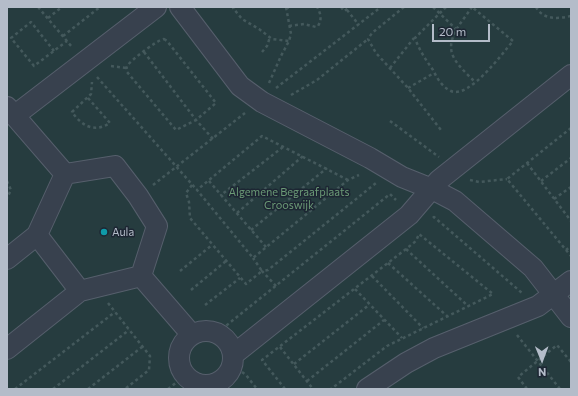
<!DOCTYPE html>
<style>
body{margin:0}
#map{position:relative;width:578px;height:396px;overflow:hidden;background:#242f3e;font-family:Commissioner,sans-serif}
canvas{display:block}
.frame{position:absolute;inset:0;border:8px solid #b4bcc9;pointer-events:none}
.north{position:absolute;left:522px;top:340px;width:40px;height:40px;-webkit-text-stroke:3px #1d2633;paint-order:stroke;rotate:179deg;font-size:11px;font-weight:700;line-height:16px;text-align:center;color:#b4bcc9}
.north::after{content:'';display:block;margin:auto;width:14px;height:18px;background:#b4bcc9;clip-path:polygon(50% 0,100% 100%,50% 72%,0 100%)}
.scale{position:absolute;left:432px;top:24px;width:58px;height:18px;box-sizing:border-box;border:2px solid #b4bcc9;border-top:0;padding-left:5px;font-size:12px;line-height:14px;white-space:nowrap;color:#b4bcc9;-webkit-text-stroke:3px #1d2633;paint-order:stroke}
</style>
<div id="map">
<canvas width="578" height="396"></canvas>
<div class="frame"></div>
<div class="north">N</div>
<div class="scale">20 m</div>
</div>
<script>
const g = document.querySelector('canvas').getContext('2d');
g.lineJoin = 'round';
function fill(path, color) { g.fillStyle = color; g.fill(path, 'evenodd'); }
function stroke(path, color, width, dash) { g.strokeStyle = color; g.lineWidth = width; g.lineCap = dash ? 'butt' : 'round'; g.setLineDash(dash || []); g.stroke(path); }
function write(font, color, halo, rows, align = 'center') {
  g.font = font + ' Commissioner,sans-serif'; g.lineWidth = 3; g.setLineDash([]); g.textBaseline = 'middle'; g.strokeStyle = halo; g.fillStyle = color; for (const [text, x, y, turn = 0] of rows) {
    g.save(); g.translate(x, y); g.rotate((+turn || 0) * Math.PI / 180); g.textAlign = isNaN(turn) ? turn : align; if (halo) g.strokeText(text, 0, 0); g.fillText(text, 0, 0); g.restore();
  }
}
const green = new Path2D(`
 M7 7H571V389H7Z`);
const path = new Path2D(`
 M38 7 72 47
 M235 7 233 8 242 19 259 29 272 39 289 41
 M341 7 344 11 350 7
 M404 7 372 33 368 39 376 53 408 88 441 130
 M433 7 457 30
 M446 7 415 38C419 50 426 60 433 70 437 78 442 87 451 91 469 99 502 54 513 41L472 7
 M472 7C462 22 444 40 454 58 459 67 468 75 475 82
 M536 7C543 20 558 19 571 16
 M286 8 292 7
 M347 10 359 25
 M48 18 62 7
 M289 26 304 24 316 27 318 26C322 19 321 14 317 7
 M63 36 100 7
 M164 39 167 41 216 103 196 120 176 130 127 72C127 69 126 69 127 66 131 60 157 40 164 39Z
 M54 51 31 22 11 38 34 66 67 41
 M144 52 196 120 213 139
 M262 52 267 46 270 37
 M111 66 126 68
 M390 68 414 38
 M97 77 197 190
 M269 83 281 56 289 41 291 34 286 7
 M276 88 381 7
 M408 88 434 73
 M291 95 317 80 368 39
 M88 98 110 123C94 133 82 126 72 112L91 94 92 82
 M390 121 439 157
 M571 128 507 179 566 250 571 246
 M527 163 571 221
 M348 180 262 136 197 190 253 258 348 180 359 175
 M470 180 479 182 507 179
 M7 181 11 190 7 198
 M209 181 221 195
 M541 181 571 158
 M153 185 245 113
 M192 185 186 193 189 202 190 218 246 284 262 271 253 258
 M554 199 571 187
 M237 213 303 156
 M433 218 434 217 522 293
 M251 230 327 168
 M266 247 221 195 283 147
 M406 249 468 306
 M566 250 571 256
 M388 263 447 316
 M180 271 212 245
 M372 276 423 328
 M276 286 262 271 268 270 376 183
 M355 289 402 338
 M191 290 226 261
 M108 303 150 356 149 370 125 389
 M205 305 240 278
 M217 333 390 194 396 200
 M517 335 560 389
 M280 347 313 389
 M294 364 369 305
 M242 372 246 375 257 389
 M307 381 384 320
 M15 389 115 312
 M53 389 129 330
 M88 389 142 347
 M168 389 186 375
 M285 389 262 360 406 249 416 241 419 234 493 294 387 346 331 389
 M527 389 518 377 557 345 571 362`);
const minor = new Path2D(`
 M180 7 240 86 262 102 370 158 402 177 432 189 455 201 533 268 571 317
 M7 107 65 174
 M14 116 156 7
 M7 259 37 235
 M141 276 157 226 138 196 115 166 65 174 37 235 80 291 141 276 192 335
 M179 358a27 27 0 1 1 54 0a27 27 0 1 1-54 0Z
 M7 349 80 291
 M233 355 409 215 439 180 571 75
 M367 389 406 363 434 348 538 306 571 281`);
const markers = [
 [104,232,4,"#0f9aa8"]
];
const parkNames = [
 ["Algemene Begraafplaats",289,192],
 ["Crooswijk",289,205]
];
const poiNames = [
 ["Aula",112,232]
];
fill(green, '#263c3f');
stroke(minor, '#565f6c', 22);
stroke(path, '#44595c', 2.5, [3, 3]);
stroke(minor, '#38414e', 20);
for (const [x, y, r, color] of markers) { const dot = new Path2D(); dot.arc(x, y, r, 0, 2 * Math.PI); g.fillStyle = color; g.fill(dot); stroke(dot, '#1d2633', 1.5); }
write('11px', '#6b9a76', '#1d2633', parkNames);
write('11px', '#b4bcc9', '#1d2633', poiNames, 'left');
</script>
